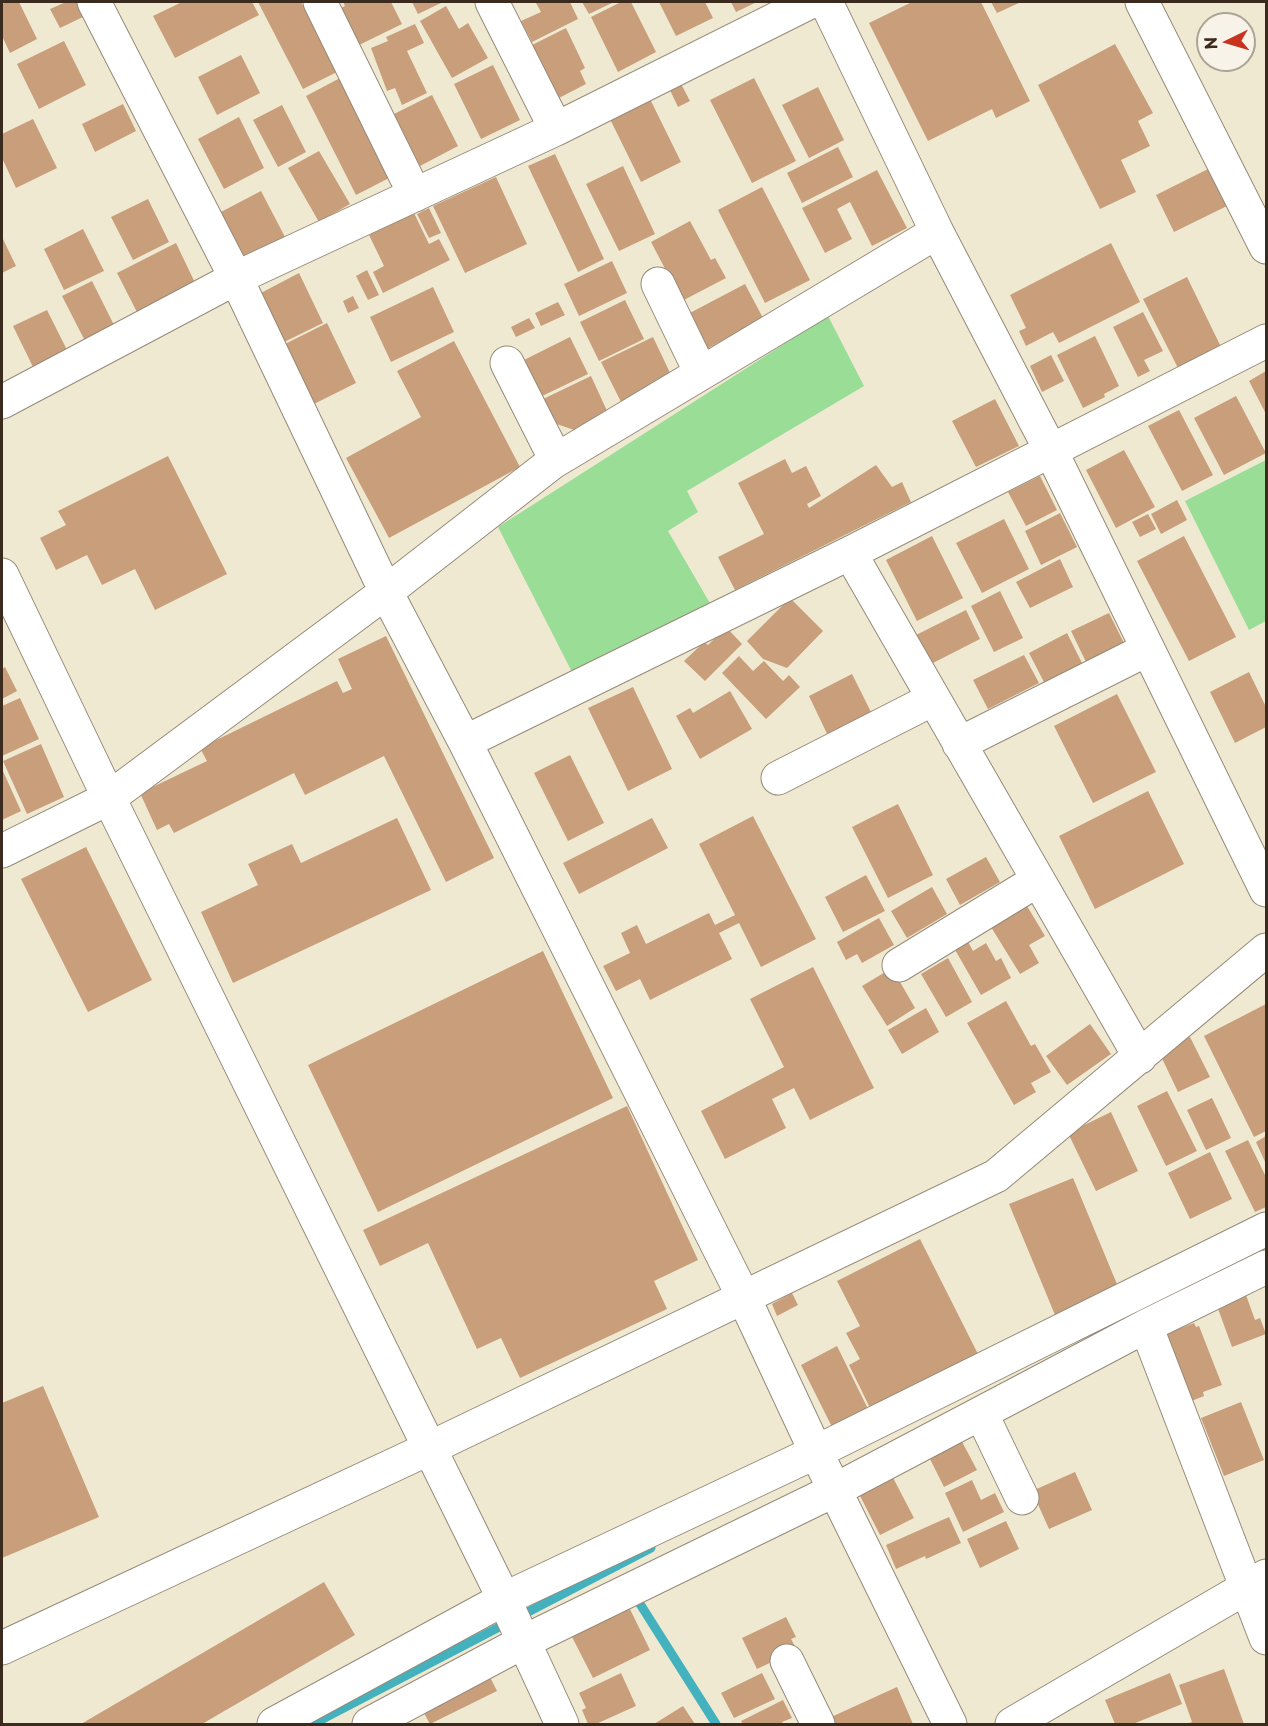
<!DOCTYPE html>
<style>
body{margin:0}
#map{position:relative;width:1268px;height:1726px;overflow:hidden;background:#f0e9d2;font-family:"Playpen Sans",sans-serif}
canvas{display:block}
.frame{position:absolute;inset:0;border:3px solid #3b2a1e;pointer-events:none}
.north{position:absolute;left:1196px;top:12px;width:60px;height:60px;box-sizing:border-box;background:#f7f3e8;border:2px solid #aca397;border-radius:50%;rotate:265deg;font-size:16px;font-weight:700;line-height:24px;text-align:center;color:#3b2a1e}
.north::after{content:'';display:block;margin:auto;width:21px;height:27px;background:#c8321e;clip-path:polygon(50% 0,100% 100%,50% 72%,0 100%)}
</style>
<div id="map">
<canvas width="1268" height="1726"></canvas>
<div class="frame"></div>
<div class="north">N</div>
</div>
<script>
const g = document.querySelector('canvas').getContext('2d');
g.lineJoin = 'round';
function fill(path, color) { g.fillStyle = color; g.fill(path, 'evenodd'); }
function stroke(path, color, width, dash) { g.strokeStyle = color; g.lineWidth = width; g.lineCap = dash ? 'butt' : 'round'; g.setLineDash(dash || []); g.stroke(path); }
const green = new Path2D(`
 M828 316 864 386 687 491 698 512 668 531 711 605 573 674 498 527Z
 M1266 460V621L1249 630 1185 501Z`);
const stream = new Path2D(`
 M635 1596 716 1724
 M313 1724 651 1548`);
const building = new Path2D(`
 M7 2H19L37 39 10 53 2 36V4Z
 M66 2H77L85 16 60 28 50 9Z
 M182 2H252L259 15 175 58 153 16Z
 M258 2H301L337 72 303 89Z
 M343 2H391L402 24 357 46 339 9 345 6Z
 M412 2H443L418 14Z
 M539 2H570L578 19 532 42 521 21 541 12 536 3Z
 M582 2H614L589 14Z
 M621 2H631L656 52 618 72 591 17Z
 M659 2H705L713 18 676 36Z
 M731 2H757L736 12Z
 M912 2H981L1030 101 996 118 992 109 928 141 869 23Z
 M991 2H1021L997 13Z
 M446 6 459 29 468 23 488 58 452 78 420 21Z
 M415 24 424 43 407 51 427 93 402 105 395 88 387 91 371 48 388 41 386 37Z
 M566 28 585 68 580 71 586 84 559 98 532 45Z
 M64 41 86 85 39 109 17 64Z
 M1115 44 1153 113 1138 121 1150 146 1121 160 1136 192 1100 209 1038 85Z
 M241 55 260 93 217 115 198 77Z
 M493 65 520 120 481 139 454 84Z
 M340 78 391 177 356 195 306 96Z
 M754 78 796 161 752 183 710 100Z
 M679 80 690 101 678 107 668 86Z
 M818 87 844 140 809 158 782 105Z
 M432 95 458 146 420 166 394 114Z
 M649 97 681 162 641 182 609 117Z
 M123 104 136 131 95 152 82 124Z
 M282 105 306 152 278 167 253 120Z
 M239 117 264 168 224 189 198 139Z
 M33 119 57 168 16 188 2 158V134Z
 M838 147 853 177 802 203 787 173Z
 M319 151 350 204 319 222 288 168Z
 M555 154 604 259 578 272 528 166Z
 M623 166 655 234 619 251 586 184Z
 M1208 169 1227 206 1174 232 1156 195Z
 M877 170 907 228 872 246 850 202 837 209 852 239 825 253 802 208Z
 M496 177 527 244 465 273 433 206Z
 M762 187 810 280 765 303 718 210Z
 M261 191 285 237 243 259 219 213Z
 M148 199 169 242 133 260 111 217Z
 M429 208 441 233 429 238 417 214Z
 M414 213 429 244 439 239 450 260 383 293 373 272 384 266 369 235Z
 M690 221 711 260 715 258 726 278 682 301 651 242Z
 M83 229 104 271 64 290 44 249Z
 M2 237 16 266 2 273Z
 M176 243 198 289 140 318 117 273Z
 M1111 243 1140 302 1059 343 1053 332 1026 346 1019 331 1026 328 1010 295Z
 M612 261 627 293 579 316 564 284Z
 M367 270 379 295 368 300 356 276Z
 M299 273 323 323 282 343 259 294Z
 M1187 277 1221 347 1178 368 1143 299Z
 M92 281 114 325 84 339 62 296Z
 M745 284 763 318 705 350 686 315Z
 M433 287 454 332 391 362 370 317Z
 M353 296 359 308 348 313 343 301Z
 M625 300 644 339 599 361 580 322Z
 M558 302 565 315 541 326 535 313Z
 M47 310 67 350 33 367 13 326Z
 M1143 312 1163 351 1144 360 1150 371 1138 377 1113 327Z
 M529 318 535 328 516 337 511 327Z
 M327 323 356 383 314 404 285 344Z
 M1095 336 1119 386 1104 394 1105 397 1083 408 1057 355Z
 M570 337 588 374 538 398 520 362Z
 M653 337 672 377 621 402 601 362Z
 M454 341 520 467 389 538 346 458 421 417 397 371Z
 M1051 355 1064 381 1042 392 1030 366Z
 M1266 371V414L1249 381Z
 M591 376 608 413 574 430 551 422 541 400Z
 M1236 396 1266 453 1224 475 1194 418Z
 M995 399 1019 446 976 467 952 421Z
 M1179 410 1213 475 1182 491 1148 426Z
 M1124 450 1155 507 1116 528 1086 470Z
 M168 456 227 574 155 610 135 569 102 585 87 555 56 570 40 538 66 525 58 511Z
 M785 459 792 473 806 466 821 496 807 504 809 508 876 465 892 487 902 482 911 502 735 590 718 557 764 534 738 483Z
 M1040 476 1057 510 1026 526 1008 492Z
 M1177 500 1187 520 1161 534 1151 514Z
 M1060 513 1077 547 1041 565 1025 531Z
 M1148 514 1156 529 1140 537 1132 522Z
 M1004 519 1029 569 982 593 956 543Z
 M932 536 963 598 917 621 886 560Z
 M1184 536 1236 637 1189 661 1137 561Z
 M1060 559 1073 587 1030 608 1016 582Z
 M1000 591 1023 638 994 652 971 606Z
 M790 598 823 631 787 668 763 659 747 641Z
 M966 610 980 639 929 665 914 636Z
 M1109 613 1126 647 1088 666 1071 631Z
 M726 627 742 644 705 681 684 661 704 642 708 645Z
 M1067 633 1083 665 1045 684 1029 653Z
 M386 636 494 858 446 882 384 756 305 795 294 773 174 833 169 824 157 830 140 793 207 761 200 748 337 681 343 693 352 689 338 659Z
 M1024 655 1039 683 988 709 973 680Z
 M739 656 753 671 764 661 783 681 789 675 800 687 766 719 722 673Z
 M5 667 17 691 2 699V669Z
 M1249 672 1266 707V727L1235 743 1210 692Z
 M852 674 874 718 830 740 809 696Z
 M633 687 672 769 628 791 588 708Z
 M730 691 752 729 700 759 676 716 690 708 693 713Z
 M1117 694 1156 772 1093 803 1054 726Z
 M20 698 39 739 2 756V706Z
 M41 744 64 797 27 814 3 761Z
 M570 755 604 823 568 841 534 773Z
 M2 769 21 811 2 820Z
 M1148 791 1184 864 1095 909 1059 836Z
 M898 804 933 875 888 898 852 827Z
 M753 816 816 939 761 967 739 923 719 933 732 959 650 1000 640 979 616 991 603 966 630 953 621 933 637 925 646 944 709 913 715 925 735 915 699 844Z
 M397 818 431 890 233 983 201 912 258 885 248 864 292 844 301 863Z
 M652 818 668 848 579 894 563 863Z
 M86 847 152 980 88 1012 21 879Z
 M986 857 1000 882 960 905 946 879Z
 M866 875 885 911 843 932 825 897Z
 M932 887 947 914 907 938 891 911Z
 M1027 906 1045 936 1029 945 1039 963 1020 974 991 927Z
 M879 918 894 945 862 963 857 954 846 960 837 942Z
 M967 940 973 951 986 943 996 961 1001 958 1011 978 981 995 954 948Z
 M543 951 613 1098 378 1212 308 1065Z
 M948 958 972 1002 946 1017 921 974Z
 M813 967 874 1088 810 1120 794 1088 772 1099 786 1128 725 1159 701 1111 784 1067 750 999Z
 M892 968 915 1008 887 1026 862 986Z
 M1006 1001 1031 1046 1035 1044 1051 1072 1031 1083 1036 1092 1014 1105 967 1023Z
 M1266 1004V1131L1254 1137 1204 1036Z
 M926 1008 939 1032 902 1054 888 1030Z
 M1090 1024 1111 1054 1067 1085 1046 1056Z
 M1190 1037 1210 1077 1178 1092 1159 1052Z
 M1167 1091 1197 1151 1166 1166 1137 1106Z
 M1212 1098 1231 1138 1206 1150 1187 1110Z
 M627 1106 698 1260 654 1281 667 1309 520 1378 501 1338 477 1349 428 1243 380 1266 363 1230Z
 M1111 1112 1138 1171 1096 1191 1068 1133Z
 M1266 1136V1164L1256 1142Z
 M1248 1140 1266 1177V1207L1255 1212 1225 1151Z
 M1210 1152 1232 1199 1190 1219 1168 1173Z
 M1073 1178 1119 1289 1055 1315 1009 1204Z
 M920 1239 979 1356 871 1410 849 1365 860 1359 846 1333 860 1326 837 1281Z
 M792 1293 798 1305 777 1316 772 1304Z
 M1246 1295 1255 1320 1260 1318 1266 1334 1232 1347 1217 1306Z
 M1194 1323 1196 1327 1199 1326 1222 1385 1203 1392 1204 1396 1189 1402 1163 1335Z
 M837 1346 869 1411 833 1429 801 1365Z
 M43 1386 99 1517 2 1558V1403Z
 M1241 1402 1264 1460 1224 1476 1201 1418Z
 M960 1438 977 1470 944 1487 928 1455Z
 M890 1472 914 1518 880 1535 857 1490Z
 M1075 1472 1092 1510 1049 1529 1032 1491Z
 M972 1480 981 1500 995 1493 1004 1512 963 1532 945 1493Z
 M949 1517 961 1543 926 1559 925 1556 896 1569 886 1545Z
 M1006 1521 1019 1549 980 1568 967 1539Z
 M324 1582 355 1635 202 1724H81Z
 M627 1603 650 1650 593 1678 569 1631Z
 M786 1617 796 1637 791 1639 797 1650 757 1669 742 1638Z
 M485 1667 497 1691 430 1724 418 1702Z
 M1224 1669 1244 1724H1186L1192 1722 1179 1685Z
 M621 1673 636 1706 596 1724H588L582 1710 586 1708 579 1693Z
 M762 1673 775 1699 734 1718 721 1693Z
 M1170 1673 1182 1704 1133 1724H1115L1105 1700Z
 M897 1687 913 1724H832L829 1718Z
 M783 1700 792 1718 782 1722 784 1724H743L741 1721Z
 M683 1706 695 1724H654Z`);
const minor = new Path2D(`
 M94 2 236 278 386 592 465 742 744 1298 816 1452 950 1724
 M320 2 415 195
 M492 2 556 129
 M826 2 937 232 1051 451 1266 890
 M1142 2 1266 247
 M658 284 701 373
 M507 363 556 460
 M2 402 236 278 556 129 810 2
 M850 553 1140 1057
 M2 575 109 798 504 1599 562 1724
 M465 742 850 553 1266 341
 M959 744 1148 649
 M778 778 933 699
 M2 851 109 798 386 592 553 462 937 232
 M899 965 1038 880
 M1146 1326 1266 1638
 M981 1413 1022 1498
 M2 1648 430 1448 996 1176 1266 950
 M787 1661 818 1724
 M274 1724 504 1599 816 1452 1266 1229
 M369 1724 523 1642 835 1490 1146 1326 1266 1267
 M1012 1724 1266 1576`);
fill(green, '#99dd96');
stroke(stream, '#43b2be', 9);
fill(building, '#c89e7b');
stroke(minor, '#968a78', 35);
stroke(minor, '#fff', 33);
</script>
